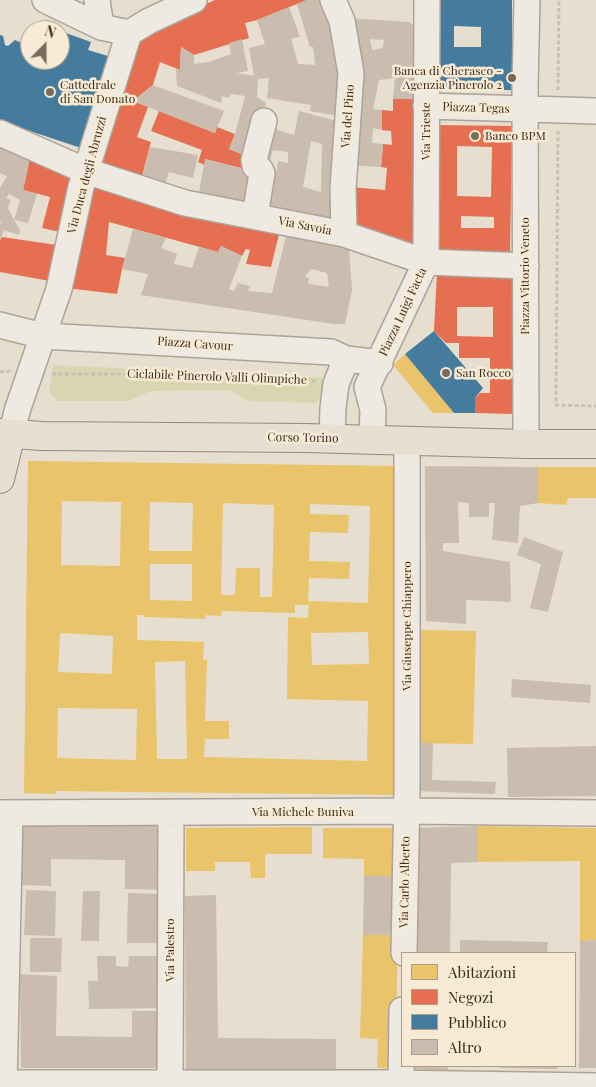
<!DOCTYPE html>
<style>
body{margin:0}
#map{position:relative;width:596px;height:1087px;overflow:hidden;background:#e6decf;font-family:"Playfair Display",serif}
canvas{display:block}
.legend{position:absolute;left:401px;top:952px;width:175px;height:115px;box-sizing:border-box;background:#f7ebd5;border:1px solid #ac9e8c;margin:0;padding:6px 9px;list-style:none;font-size:15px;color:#3c2b1e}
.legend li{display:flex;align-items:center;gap:10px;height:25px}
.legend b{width:25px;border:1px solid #ac9e8c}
.north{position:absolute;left:20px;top:20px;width:50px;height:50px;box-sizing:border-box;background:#f7ebd5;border:1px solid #ac9e8c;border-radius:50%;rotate:22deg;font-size:14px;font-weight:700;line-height:20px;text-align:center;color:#3c2b1e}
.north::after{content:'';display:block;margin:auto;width:18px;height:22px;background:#786a5c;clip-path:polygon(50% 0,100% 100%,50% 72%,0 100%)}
</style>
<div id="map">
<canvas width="596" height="1087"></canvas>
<ul class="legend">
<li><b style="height:14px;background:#e9c46a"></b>Abitazioni</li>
<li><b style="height:14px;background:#e76f51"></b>Negozi</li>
<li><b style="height:14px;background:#457b9d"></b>Pubblico</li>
<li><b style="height:14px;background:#cabcaf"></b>Altro</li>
</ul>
<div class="north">N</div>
</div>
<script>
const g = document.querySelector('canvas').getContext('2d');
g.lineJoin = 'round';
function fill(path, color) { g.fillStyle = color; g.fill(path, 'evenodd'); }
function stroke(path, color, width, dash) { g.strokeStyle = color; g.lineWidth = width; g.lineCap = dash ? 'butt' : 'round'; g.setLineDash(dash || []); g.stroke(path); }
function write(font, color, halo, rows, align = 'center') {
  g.font = font + ' "Playfair Display",serif'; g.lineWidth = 5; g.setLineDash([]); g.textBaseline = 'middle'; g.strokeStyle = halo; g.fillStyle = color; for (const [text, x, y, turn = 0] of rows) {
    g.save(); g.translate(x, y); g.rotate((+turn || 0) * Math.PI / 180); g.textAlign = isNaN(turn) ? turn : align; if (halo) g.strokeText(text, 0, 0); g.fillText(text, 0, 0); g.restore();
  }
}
const green = new Path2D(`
 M53 365 329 378V389L315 403 248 401 229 390 150 391 129 401H57L49 391Z`);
const homes = new Path2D(`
 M405 354 454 413H433L393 365Z
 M28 461 399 466 395 795 56 791V794L24 793ZM62 501 121 502 120 566 61 565ZM150 502 193 503 192 551H149ZM223 503 274 505 272 597H260V568H236L235 595H221ZM310 504 370 506 368 603 308 601 309 578 349 579 350 562 309 561 310 532 348 533 349 515 310 514ZM150 564H192V601L150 600ZM295 605H309L308 618 288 617 287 699 368 701 367 761 204 757 205 739H229V721H205L207 660H203L204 642 137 640V615H144V617L205 619 206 615 221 616 222 611 295 613ZM368 632 369 664 312 665 311 633ZM60 633 113 636 112 674 58 672ZM185 661 187 759H157L155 662ZM58 708 137 709 136 760 57 758Z
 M538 467H596V498H568L566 505 538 503Z
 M421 630 476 631 473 744 418 743Z
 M478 826 596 828V940L580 941V861L478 862Z
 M312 827V854H265V878H251L250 862H215V871H186V828Z
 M323 828H397V876H364V859L323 858Z
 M363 935H398L395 1069 377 1068 378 1039 360 1038Z`);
const shops = new Path2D(`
 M215 0H307L257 20 245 23 249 38 194 55 181 47 180 70 160 62 153 85 133 101 148 107 137 137 151 142 140 184 92 169 143 32Z
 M393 99H414L416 246 353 229 350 187 385 190 387 168 381 167 383 144 392 145 391 131 382 130V110L393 111Z
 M159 111 215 133 217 127 235 134 229 149 252 158 253 171 205 159V165L198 162 202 150 151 131Z
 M437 125 512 126 510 255 435 254ZM457 146 492 147 491 197 457 196ZM461 216 494 217V228H461Z
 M30 158 74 174 60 232 42 228 50 197 23 190Z
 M90 177 281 226 271 267 246 264 250 250 246 249 242 256 221 246 218 252 109 222 106 255 125 258 122 269 117 294 66 288Z
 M2 237 57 245 50 281 0 272V240Z
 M437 271 512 274 513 414 475 413V398L480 393H490V358H459V343H446L434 331ZM457 307H493V337L457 336Z`);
const public = new Path2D(`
 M437 0H512V90H437ZM454 26 481 27V47H454Z
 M63 32 91 42 88 50 111 57 81 148 24 129 22 132 10 128V123L4 121 0 126V35L3 36 5 45 8 46 15 40 22 43 24 52 27 53 30 50V60H48L53 62V60H60V40Z
 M434 331 483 388 475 398V413H454L405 354Z`);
const building = new Path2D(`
 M307 0H328L332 9 343 117 310 111 311 105 267 98 269 78 258 79 257 97 266 103 252 158 229 149 235 134 245 96 231 94 229 98 222 96 221 103 177 86 176 69 180 70 181 47 194 55V64L209 62 231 54 229 43 242 39 248 71 237 73 254 76 249 48 265 44 257 20 289 7 300 37 291 38 298 64 315 65 313 47H310L297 4Z
 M347 18 409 22 417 29 414 99H393L395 78 379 80 373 109 382 110V130L373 128 372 143 383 144 381 167 348 165ZM370 39 384 40 383 48 372 50Z
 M153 85 224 111 215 133 133 101Z
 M299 111 340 122 338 224 259 208 265 171 276 174 278 161 288 163V152L273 150 269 165 256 161 267 127 294 135ZM311 141 322 144 321 192 303 187Z
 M0 142 30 158 23 190 37 194 28 223 14 220 20 230 19 235 4 230 0 240V223L3 224 0 221V188L7 176 0 173ZM9 194 20 200 14 220 8 208 11 200 6 198Z
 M150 147 198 155 193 178 169 172 163 190 140 184Z
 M205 159 253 171 254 205 198 198Z
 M288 228 349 247 352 290 345 324H334L141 295 148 274 122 269 133 229 166 238 161 248 177 254 174 264 192 268 199 247 218 252 221 246 242 256 229 289 234 291 238 283 250 286 248 291 272 293ZM311 269 327 273 329 287 308 284 309 278 305 277Z
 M425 466 538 467V503L520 506 518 543 492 540 495 503H489V517H469V503L458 502 459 543H443V551L510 562 511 602 466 600V624L426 621Z
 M524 537 563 552 548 612 530 608 541 564 517 555Z
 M512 679 591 685 590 703 511 697Z
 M418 743H433L432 780 496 782 495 794 417 791Z
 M596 746V796L508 797 507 748Z
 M23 825 163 826 164 890 125 889V860L51 859V886L21 885Z
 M478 826V862L451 863 450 953H416V828Z
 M364 876H397L398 935H363Z
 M26 890 56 891 55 936 24 935Z
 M83 891H100L99 941H81Z
 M128 893 162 894V943H127Z
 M216 895 218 1038 336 1039V1069H186L185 896Z
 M30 938H62L61 972H30Z
 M460 940 548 942 547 953H460Z
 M596 940V1068H579L580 941Z
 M97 956H116V966L128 967 129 956H161V1008L89 1009 88 981H98Z
 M20 974 57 976 56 1036 132 1037V1011H164V1068H21Z
 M414 1066H448V1071L414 1069Z
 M500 1066H557V1069L500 1068Z`);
const path = new Path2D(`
 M558 90 559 0
 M558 131 556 405 596 406
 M0 372 11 371
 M52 374H145L316 381`);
const minor = new Path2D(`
 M45 0 101 27 129 33
 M97 0 101 27
 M333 0 342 21 351 73 343 189 344 234
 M129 33 149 21 194 0
 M426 106 596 111
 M0 133 86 171 185 203 344 234 426 262 526 266
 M255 216 262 173 260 169 255 166 254 160 264 121
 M0 325 43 336 331 352 346 359 380 363
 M11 434 18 408 59 289 81 187 129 33
 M332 438 333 408 336 384 346 359
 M372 440 373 410 367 387 426 262 427 0
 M526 444 525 86 527 0
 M0 813 407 811 596 813
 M404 953 407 788V441
 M0 1083H388L596 1086
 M4 1087 10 813
 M170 1087 171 813
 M401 1087 402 1010`);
const major = new Path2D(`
 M0 433 42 436 306 438 526 444H596
 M0 479 11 434`);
const markers = [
 [512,78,5,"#786a5c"],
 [50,92,5,"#786a5c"],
 [475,136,5,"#786a5c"],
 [446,373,5,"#786a5c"]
];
const poiNames = [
 ["Banca di Cherasco -",502,71,"right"],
 ["Agenzia Pinerolo 2",502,85,"right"],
 ["Cattedrale",60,85],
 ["di San Donato",60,99],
 ["Banco BPM",485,136],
 ["San Rocco",456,373]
];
const streetNames = [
 ["Piazza Tegas",476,108,2],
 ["Via del Pino",348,116,-86],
 ["Via Trieste",426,131,-90],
 ["Via Duca degli Abruzzi",87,175,-75],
 ["Via Savoia",305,226,11],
 ["Piazza Vittorio Veneto",525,276,-90],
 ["Piazza Luigi Facta",403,312,-65],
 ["Piazza Cavour",195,344,4],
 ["Ciclabile Pinerolo Valli Olimpiche",217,377,2],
 ["Corso Torino",303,438,1],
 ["Via Giuseppe Chiappero",407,626,-90],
 ["Via Michele Buniva",303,812],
 ["Via Carlo Alberto",405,882,-89],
 ["Via Palestro",170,950,-90]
];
fill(green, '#d8d6b1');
fill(homes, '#e9c46a');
fill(shops, '#e76f51');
fill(public, '#457b9d');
fill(building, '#cabcaf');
stroke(minor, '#aca398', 28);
stroke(major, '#91897e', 30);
stroke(path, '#c7c0b7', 3, [4, 2.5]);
stroke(minor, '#eee9e1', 25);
stroke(major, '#e6dfd2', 28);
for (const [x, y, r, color] of markers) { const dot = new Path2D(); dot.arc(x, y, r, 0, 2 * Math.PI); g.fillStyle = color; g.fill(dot); stroke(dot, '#f7ebd5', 2); }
write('12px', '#3c2b1e', '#f7ebd5', poiNames, 'left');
write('12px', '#3c2b1e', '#f7ebd5', streetNames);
</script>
